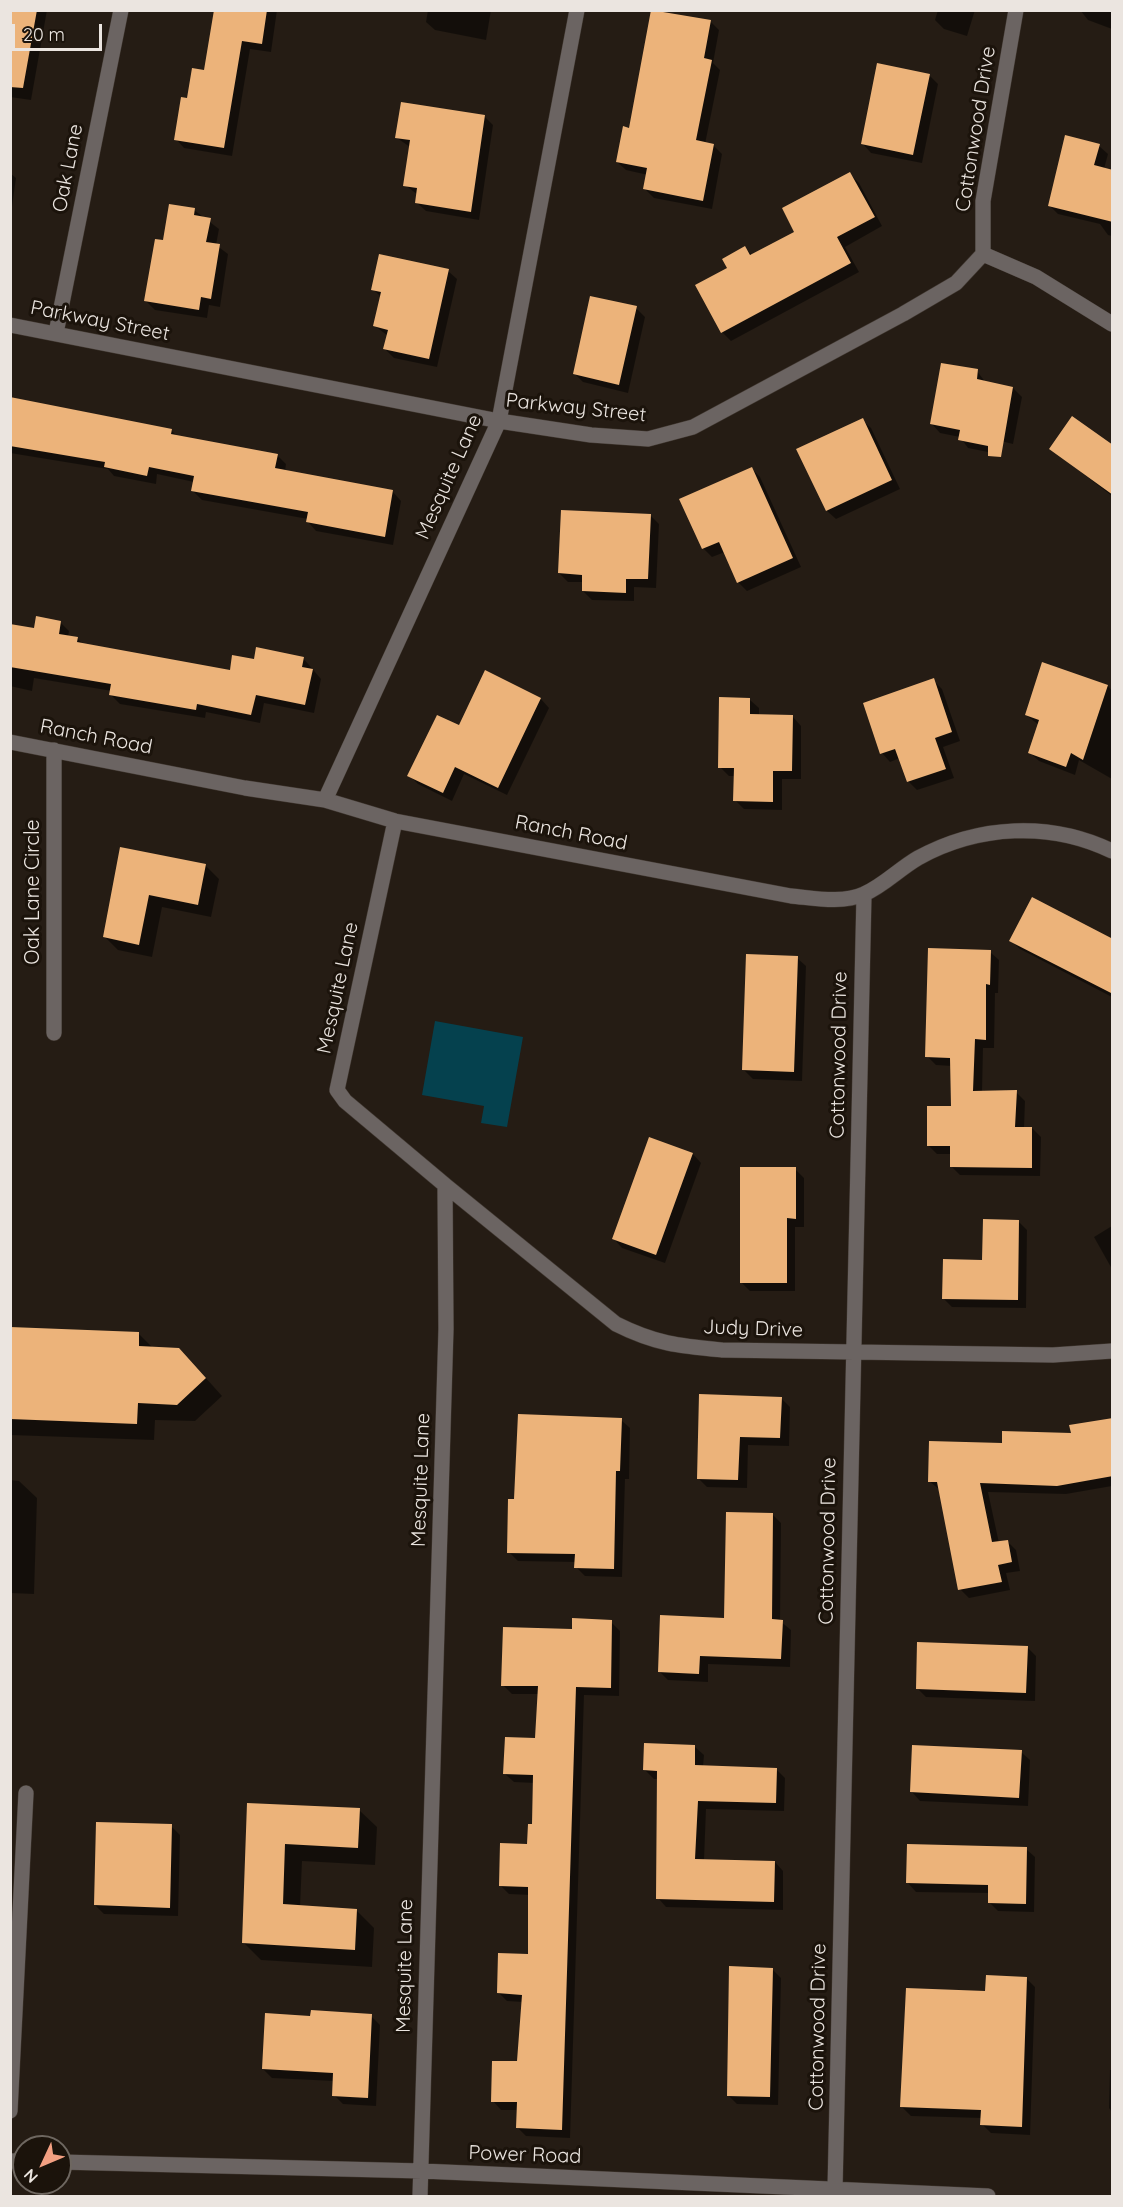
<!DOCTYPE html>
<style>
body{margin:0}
#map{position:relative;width:1123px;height:2207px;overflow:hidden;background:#251c14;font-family:Quicksand,sans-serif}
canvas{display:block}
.frame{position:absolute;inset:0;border:12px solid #ebe5e0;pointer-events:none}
.north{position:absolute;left:12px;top:2135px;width:60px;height:60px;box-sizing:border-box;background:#1b130b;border:2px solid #6e6760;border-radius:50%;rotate:226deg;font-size:16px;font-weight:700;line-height:24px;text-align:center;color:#ebe5e0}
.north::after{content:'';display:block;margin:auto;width:21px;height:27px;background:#f3a082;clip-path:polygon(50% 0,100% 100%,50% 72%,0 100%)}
.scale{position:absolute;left:12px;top:24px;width:90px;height:27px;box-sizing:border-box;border:3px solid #ebe5e0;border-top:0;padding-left:8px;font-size:18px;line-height:21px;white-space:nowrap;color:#ebe5e0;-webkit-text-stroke:4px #1b130b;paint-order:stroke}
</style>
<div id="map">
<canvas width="1123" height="2207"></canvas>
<div class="frame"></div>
<div class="north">N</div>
<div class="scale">20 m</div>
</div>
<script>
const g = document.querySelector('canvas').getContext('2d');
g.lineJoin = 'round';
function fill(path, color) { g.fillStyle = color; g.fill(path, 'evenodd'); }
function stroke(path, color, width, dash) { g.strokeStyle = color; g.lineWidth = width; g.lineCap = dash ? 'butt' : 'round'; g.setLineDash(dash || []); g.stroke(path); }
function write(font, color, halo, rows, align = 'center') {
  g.font = font + ' Quicksand,sans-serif'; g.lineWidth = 6; g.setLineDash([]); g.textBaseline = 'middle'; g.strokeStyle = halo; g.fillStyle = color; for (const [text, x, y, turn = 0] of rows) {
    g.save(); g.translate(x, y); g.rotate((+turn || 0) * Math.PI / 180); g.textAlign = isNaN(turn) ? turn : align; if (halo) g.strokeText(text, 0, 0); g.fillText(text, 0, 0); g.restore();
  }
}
const water = new Path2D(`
 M435 1021 523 1037 507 1127 481 1123 484 1106 422 1095Z`);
const shadow = new Path2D(`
 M10 10H47L31 100 10 97Z
 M215 10H277L271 52 250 49 232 156 184 148 176 139 188 99 206 72Z
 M428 10H491L486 40 435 30 426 22Z
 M938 10H975L967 36 944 29 935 20Z
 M1080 10H1112V29L1088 20Z
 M710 21 719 30 713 63 720 70 705 144 713 145 722 154 712 209 654 198 645 189 648 175 626 170 617 162 630 129Z
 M929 75 938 84 922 163 871 153 863 144Z
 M484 116 493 125 479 220 426 211 417 203 418 195 405 185 410 147 397 138Z
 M1099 146 1108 154 1104 169 1112 171V236L1108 235 1100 224 1058 214 1049 205Z
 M10 173 16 178 10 221Z
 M850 174 859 183 882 226 845 247 859 272 731 341 722 332 729 268 745 248 753 256 796 232Z
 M194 210 219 229 216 245 228 254 220 307 209 305 207 318 155 310 146 301 164 242Z
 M448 271 457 279 437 367 394 358 385 349 388 336 375 326 381 297 373 289Z
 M636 308 645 317 628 393 583 382 574 373Z
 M977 371 986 383 1013 388 1022 397 1013 444 1001 441 998 454 968 448 960 437 940 433 932 424Z
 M10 400 70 409 171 430 178 437 277 455 286 464 285 471 393 492 401 501 393 545 316 531 308 522V519L202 500 193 491 194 482 157 474 156 484 114 476 108 469 10 453Z
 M862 420 871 428 900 489 836 519 827 511Z
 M1112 447V496L1051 449Z
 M752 469 760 477 801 567 747 591 738 582 725 552 712 557 703 548Z
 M650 515 659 524 656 588 634 587V601L592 600 583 591V582H568L559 573Z
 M60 622 69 631 68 637 77 638 84 645 231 671 255 661 303 658 321 679 314 713 264 703 260 723 206 712 205 718 120 704 111 695 112 691 34 678 32 691 10 686V625L36 629Z
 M1043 664 1108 686 1112 691V779L1079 760 1075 775 1039 761 1030 753 1039 725 1026 715Z
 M933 680 942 689 960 741 943 747 954 778 917 790 908 781 900 758 890 762 882 753Z
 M541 699 549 708 507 795 464 774 452 801 418 784 409 775 459 727Z
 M750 700 759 708V716L793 717 801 726V779H782V810L744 809 735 800V776H729L720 767Z
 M121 849 206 866 219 879 211 917 162 907 152 957 118 950 104 936Z
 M1011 941H1112V997L1020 949Z
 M990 952 999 960 998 993H995L994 1048H983L982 1092H1016L1025 1101 1024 1128H1032L1041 1137 1040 1176 960 1175 951 1166V1154H937L928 1145 953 1108 952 1066 936 1065 927 1056Z
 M797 958 806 966 802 1081 753 1079 744 1070Z
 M693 1154 701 1163 665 1263 622 1248 614 1239Z
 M795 1169 804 1178V1227H795V1291H750L741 1282Z
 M1018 1221 1027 1230 1026 1308 952 1307 943 1298 984 1261Z
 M1112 1226V1269L1094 1237Z
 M10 1329 139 1334 153 1348 196 1367 222 1396 195 1421 155 1420 154 1440 10 1435Z
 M701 1396 781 1398 790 1407 789 1446 748 1445 747 1488 707 1487 698 1478Z
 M1112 1419V1486L1066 1494 988 1492 999 1543 1007 1541 1016 1550 1020 1571 1006 1573 1010 1590 969 1598 960 1589 940 1490 929 1481 1003 1445 1073 1434Z
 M621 1420 630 1428 629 1479H625L622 1577 585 1576 576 1567V1562L518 1561 509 1552 516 1501Z
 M10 1480 19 1481 37 1498 34 1594 10 1593Z
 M772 1514 781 1523 780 1621 791 1630 790 1667 708 1664V1682L668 1680 659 1671 726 1619Z
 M611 1622 620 1631 619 1696 584 1695 570 2138 526 2136 517 2127 518 2110H501L493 2101 518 2063 523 2002 507 2001 498 1992 529 1956 530 1895 509 1894 500 1885 528 1845 533 1825 535 1783 514 1782 505 1774 537 1740 539 1694H512L503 1685 573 1630Z
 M1027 1647 1036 1656 1035 1701 926 1697 917 1688Z
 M695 1747 704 1755 703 1767 776 1769 785 1778 784 1811 706 1809 704 1860 775 1862 783 1871V1910L666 1907 658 1898 659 1779H654L645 1770Z
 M1021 1752 1030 1760 1028 1806 920 1801 912 1792Z
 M249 1804 359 1810 377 1827 375 1865 302 1861 300 1907 357 1911 374 1928 372 1967 261 1960 244 1943Z
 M171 1826 180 1835 178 1916 104 1914 95 1905Z
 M1026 1849 1035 1857 1034 1912 998 1911 990 1903V1893L916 1892 908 1883Z
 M772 1969 781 1978 778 2105 737 2104 728 2095Z
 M1026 1978 1035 1987 1030 2135 991 2133 982 2124V2118L911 2116 902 2107 987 1993Z
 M371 2016 380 2025 376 2106 343 2104 334 2095V2081L272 2078 263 2069 311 2017Z
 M1110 2070H1112V2112L1109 2108Z`);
const building = new Path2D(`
 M10 10H37L23 88 10 87Z
 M214 10H267L262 44 242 41 224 148 174 140 181 97 187 98 192 68 204 70Z
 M651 10 711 20 704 58 712 60 696 140 714 144 703 201 643 189 647 168 616 162 623 126 629 128Z
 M877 63 930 74 913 155 861 144Z
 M401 102 485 115 471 212 415 203 417 188 403 186 410 140 395 138Z
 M1065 135 1100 144 1094 165 1113 170V222L1048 206Z
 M850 172 875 217 837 237 851 263 721 333 695 285 727 268 722 259 745 246 750 255 794 232 782 208Z
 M169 204 195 208 194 215 211 218 206 242 220 244 211 299 201 297 199 310 144 301 155 239 163 240Z
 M379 254 449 269 429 359 383 349 388 330 373 326 381 292 371 290Z
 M590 296 637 306 619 385 573 374Z
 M941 363 978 369 977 379 1013 387 1001 457 988 456V446L958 440 960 430 930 424Z
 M10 397 172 429 171 434 278 454 275 468 393 490 385 537 306 522 308 512 191 491 194 476 149 467 147 476 104 467 105 462 10 446Z
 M1072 416 1113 445V495L1049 449Z
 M863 418 892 480 826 511 796 449Z
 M752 467 793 558 737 583 719 542 702 549 679 499Z
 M561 510 651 514 648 579H626V593L582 591V575L558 573Z
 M36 616 61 621 59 634 78 637 77 642 230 670 232 655 254 659 256 647 304 657 302 667 313 669 305 705 256 695 251 715 197 704 196 710 109 695 111 684 10 667V624L34 628Z
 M1042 662 1108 685 1083 760 1071 753 1066 767 1028 753 1039 720 1025 715Z
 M485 670 541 698 498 788 455 767 443 793 407 776 437 715 459 725Z
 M934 678 952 732 935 738 946 769 907 782 895 749 880 754 863 703Z
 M719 697 750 698V714L793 715 792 771H773V802L733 801 734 768H718Z
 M120 847 206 864 198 905 149 895 139 945 103 937Z
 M1032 897 1113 939V994L1009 941Z
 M928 948 991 950 990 985 986 984V1040L975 1039 973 1091 1017 1090 1015 1127H1032V1168L950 1167V1146H927V1106H951L950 1058 925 1057Z
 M746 954 798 956 794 1072 742 1070Z
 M649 1137 693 1153 656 1255 612 1239Z
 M740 1167H796V1219L787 1218V1283H740Z
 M983 1219 1019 1220 1018 1300 942 1299 943 1259 982 1260Z
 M10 1327 139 1332V1346L179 1348 206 1378 177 1405 138 1403 137 1424 10 1419Z
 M699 1394 782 1397 780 1438 740 1437 738 1480 697 1479Z
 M518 1414 622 1418 620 1471H616L614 1569 574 1568 575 1554 507 1553 508 1499H514Z
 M1113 1418V1476L1057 1486 980 1483 992 1542 1008 1540 1012 1562 998 1565 1002 1582 958 1590 937 1482H928L929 1441 1002 1443V1431L1071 1433 1069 1425Z
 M726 1512 773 1513 772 1619 783 1620 781 1659 700 1656 699 1674 658 1672 660 1615 724 1618Z
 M572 1618 612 1620 611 1688 576 1687 562 2130 516 2128 517 2102H491L492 2061H517L522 1995 497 1993 498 1953 528 1954V1887L499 1886 500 1843 527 1844 528 1824H532L533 1775 503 1774 505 1737 535 1738 538 1686H501L503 1627 572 1629Z
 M917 1642 1028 1646 1026 1693 916 1689Z
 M644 1743 695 1745V1765L777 1768 776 1803 698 1801 695 1859 775 1861 774 1902 656 1899 657 1771 643 1770Z
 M912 1745 1022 1750 1019 1798 910 1792Z
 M247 1803 360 1808 358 1848 285 1844 283 1904 357 1909 355 1950 242 1943Z
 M96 1822 172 1824 170 1908 94 1905Z
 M907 1844 1027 1847 1026 1904 988 1903V1885L906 1883Z
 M729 1966 773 1968 770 2097 727 2096Z
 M986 1975 1027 1977 1022 2127 980 2125 981 2110 900 2107 906 1988 985 1991Z
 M311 2010 372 2014 368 2098 332 2096 333 2073 262 2069 265 2013 310 2016Z`);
const minor = new Path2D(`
 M983 254V201L1016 10
 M983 254 1036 277 1112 324
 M10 325 499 421 591 435 648 439 693 427 903 314 956 283 983 254
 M56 333 121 10
 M10 742 245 788 325 800 395 821 791 896C814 898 842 904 864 894 883 886 899 869 918 858 978 825 1050 821 1112 851
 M325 800 499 421 577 10
 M395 821 337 1090 345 1101 445 1185 446 1329 420 2196
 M54 1033V750
 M445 1185 616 1324C656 1344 679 1346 722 1350L1053 1355 1112 1351
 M10 2111 26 1793
 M10 2161H24
 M60 2162 422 2171 988 2196
 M835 2189 864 895`);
const streetNames = [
 ["Cottonwood Drive",976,129,-81],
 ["Oak Lane",68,168,-79],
 ["Parkway Street",100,321,11],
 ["Parkway Street",576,408,6],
 ["Mesquite Lane",449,477,-66],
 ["Ranch Road",96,737,11],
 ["Ranch Road",571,833,11],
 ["Oak Lane Circle",33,892,-90],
 ["Mesquite Lane",338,988,-78],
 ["Cottonwood Drive",839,1055,-89],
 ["Judy Drive",753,1329,2],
 ["Mesquite Lane",421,1480,-88],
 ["Cottonwood Drive",828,1541,-89],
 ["Mesquite Lane",405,1966,-89],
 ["Cottonwood Drive",818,2027,-89],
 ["Power Road",525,2155,2]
];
fill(water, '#05414e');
fill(shadow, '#0007');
fill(building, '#ecb37a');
stroke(minor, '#413831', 16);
stroke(minor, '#6b6462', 15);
write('20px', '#ebe5e0', '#1b130b', streetNames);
</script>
